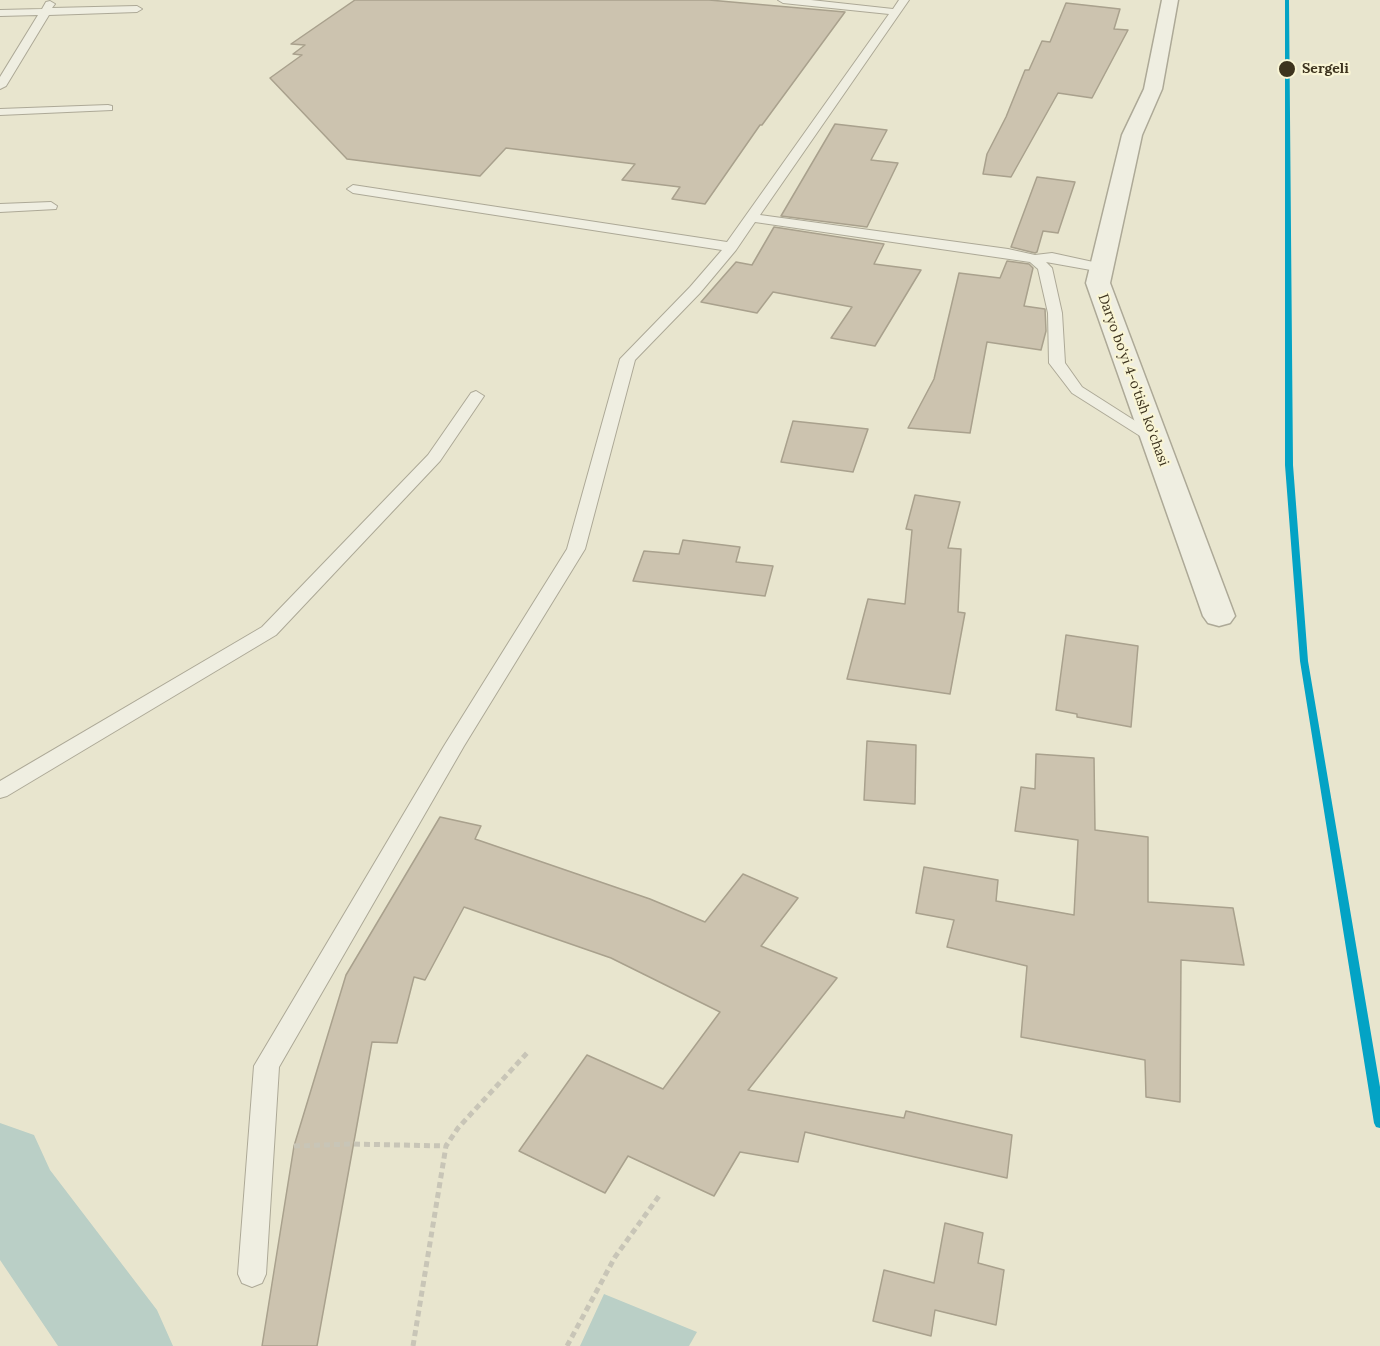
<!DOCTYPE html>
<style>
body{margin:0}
canvas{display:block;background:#e8e5ce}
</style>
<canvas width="1380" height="1346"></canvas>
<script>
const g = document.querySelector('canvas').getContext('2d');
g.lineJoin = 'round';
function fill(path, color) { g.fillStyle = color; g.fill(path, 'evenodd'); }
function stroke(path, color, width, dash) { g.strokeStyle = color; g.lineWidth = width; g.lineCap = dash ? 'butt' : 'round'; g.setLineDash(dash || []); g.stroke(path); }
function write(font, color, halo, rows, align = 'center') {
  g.font = font + ' Lora,serif'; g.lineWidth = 4.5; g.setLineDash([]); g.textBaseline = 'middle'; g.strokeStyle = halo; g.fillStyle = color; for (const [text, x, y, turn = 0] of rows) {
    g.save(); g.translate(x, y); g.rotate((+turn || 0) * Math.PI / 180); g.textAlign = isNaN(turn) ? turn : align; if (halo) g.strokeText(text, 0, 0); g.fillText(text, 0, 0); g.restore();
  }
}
const water = new Path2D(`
 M604 1294 697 1332 689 1346H580Z`);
const river = new Path2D(`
 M0 1123 34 1135 50 1170 157 1310 173 1346H58L0 1260Z`);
const building = new Path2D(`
 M355 0H709L845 12 762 125H760L705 204 672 199 680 187 622 180 635 164 506 148 480 176 347 159 270 78 302 55 293 54 305 45 291 44Z
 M1066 3 1120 9 1114 29 1128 30 1092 98 1058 93 1011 177 983 174 987 154 1006 117 1025 70H1029L1042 41 1050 42Z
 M835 124 887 130 871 160 898 163 867 227 781 216Z
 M1037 177 1075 182 1058 233 1043 231 1037 252 1035 253 1011 247Z
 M774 227 884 244 874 264 921 270 875 346 831 338 852 307 773 292 757 313 701 302 736 262 752 265Z
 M1007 261 1029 264 1033 268 1024 306 1045 309 1046 331 1041 350 987 342 970 433 908 428 934 379 959 273 1000 278Z
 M793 421 868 429 853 472 781 462Z
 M915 495 960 502 948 548 961 549 958 612 965 613 950 694 847 679 868 599 905 604 912 530 906 529Z
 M683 540 740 547 736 562 773 566 765 596 633 581 644 551 679 554Z
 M1066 635 1138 646 1131 727 1077 717V714L1056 710Z
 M867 741 916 745 915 804 864 800Z
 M1036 754 1094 758 1095 830 1148 837V902L1233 908 1244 965 1181 960 1180 1102 1146 1097 1145 1060 1021 1037 1027 966 947 947 954 920 916 913 924 867 998 880 996 901 1074 915 1078 840 1015 831 1021 787 1035 789Z
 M440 817 481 826 475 839 650 899 705 922 743 874 798 898 761 946 837 978 748 1090 904 1118 906 1111 1012 1135 1007 1178 805 1132 798 1162 740 1152 714 1196 628 1156 605 1193 519 1151 587 1055 663 1089 720 1012 611 958 464 907 425 980 414 977 397 1043 372 1042 317 1346H262L294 1146 346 975Z
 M945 1223 983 1233 978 1263 1004 1270 996 1325 935 1310 931 1336 873 1321 884 1270 934 1283Z`);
const path = new Path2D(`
 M294 1146 352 1144 446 1146
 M413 1346 446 1146 458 1128 527 1053
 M567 1346 615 1257 659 1196`);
const service = new Path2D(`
 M778 0H811L893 9 899 0H909L760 215 1008 249 1035 255 1052 253 1107 265 1109 268 1107 271 1102 272 1046 262 1052 268 1062 313 1065 363 1082 387 1162 438 1160 441H1148L1072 393 1049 363 1048 313 1038 269 1030 262 755 222 736 250 700 293 635 360 585 549 464 746 279 1067 266 1274 262 1283 252 1287 242 1283 238 1274 254 1066 444 746 567 549 620 359 690 287 722 250 353 193 347 189 353 185 727 242 889 14 783 3Z
 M50 1 55 4 52 8 137 6 142 9 137 12 49 15 6 86 0 89V77L38 15 0 16V10L42 9 46 2Z
 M108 105 112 106V110L0 115V109Z
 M51 202 57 206 56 209 0 212V204Z
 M476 391 484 396 440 461 276 635 7 796 0 798V781L262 627 428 455 471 393Z`);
const minor = new Path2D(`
 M1162 0H1178L1162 89 1142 135 1110 283 1235 616 1230 623 1219 626 1208 623 1203 616 1086 283 1122 135 1144 89Z`);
const rail1 = new Path2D(`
 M1285 0H1289L1293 465 1308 661 1380 1087V1128L1376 1127 1374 1123 1300 661 1285 465Z`);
const markers = [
 [1287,69,9,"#3d331e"]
];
const farStopnames = [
 ["Sergeli",1302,69]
];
const farStreetnames = [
 ["Daryo bo'yi 4-o'tish ko'chasi",1133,380,70]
];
fill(water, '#bacfc6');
fill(river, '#bacfc6');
fill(building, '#ccc3af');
stroke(building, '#a9a18d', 1.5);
stroke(service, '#ada997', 2);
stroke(minor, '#ada997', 3);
stroke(path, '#c8c5b7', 5, [6, 4]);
fill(service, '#efeee1');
fill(minor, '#efeee1');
fill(rail1, '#03a3c5');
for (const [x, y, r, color] of markers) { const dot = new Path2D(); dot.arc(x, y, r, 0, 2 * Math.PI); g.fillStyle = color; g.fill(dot); stroke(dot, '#f9f5d5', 2); }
write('bold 14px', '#3d331e', '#f9f5d5', farStopnames, 'left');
write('14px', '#3d331e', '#f9f5d5', farStreetnames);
</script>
